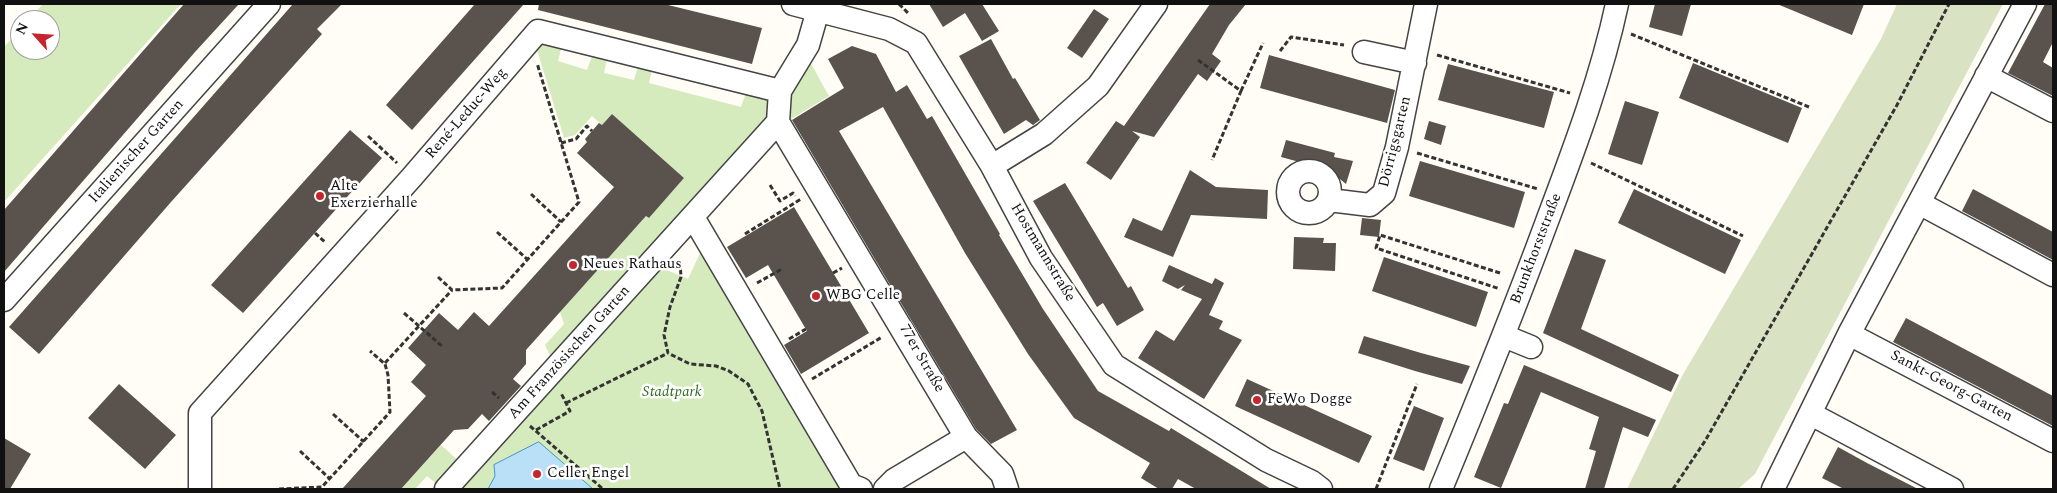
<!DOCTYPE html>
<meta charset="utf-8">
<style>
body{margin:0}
#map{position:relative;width:2057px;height:493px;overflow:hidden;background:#fffdf5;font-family:Spectral,serif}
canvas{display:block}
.frame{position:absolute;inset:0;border:5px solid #111;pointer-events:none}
.north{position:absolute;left:10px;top:10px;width:50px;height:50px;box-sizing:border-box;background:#fff;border:1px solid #a0a0a0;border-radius:50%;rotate:296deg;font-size:14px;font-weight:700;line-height:20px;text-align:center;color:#111}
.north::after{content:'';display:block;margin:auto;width:18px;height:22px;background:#c4262e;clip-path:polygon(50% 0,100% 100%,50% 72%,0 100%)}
</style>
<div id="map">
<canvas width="2057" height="493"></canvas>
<div class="frame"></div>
<div class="north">N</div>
</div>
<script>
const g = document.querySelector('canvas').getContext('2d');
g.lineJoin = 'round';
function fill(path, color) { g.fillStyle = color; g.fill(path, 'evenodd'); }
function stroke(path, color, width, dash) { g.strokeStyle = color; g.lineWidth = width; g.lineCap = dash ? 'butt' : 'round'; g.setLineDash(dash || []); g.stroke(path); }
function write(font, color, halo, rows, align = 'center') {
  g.font = font + ' Spectral,serif'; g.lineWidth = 5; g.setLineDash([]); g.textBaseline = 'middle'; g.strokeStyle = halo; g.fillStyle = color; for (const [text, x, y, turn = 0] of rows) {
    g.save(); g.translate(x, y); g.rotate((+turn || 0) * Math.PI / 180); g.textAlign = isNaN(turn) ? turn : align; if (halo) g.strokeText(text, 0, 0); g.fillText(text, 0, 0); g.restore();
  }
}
const green = new Path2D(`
 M43 4H181L4 202V47L20 29V50H50V20H28Z
 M542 44 561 49 558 61 587 70 592 56 607 59 604 73 634 80 638 66 652 70 649 83 741 107 746 93 771 100 768 120 552 360 545 345 564 324 560 312 646 216 649 218 684 178 612 114 602 125 592 116 575 135 564 138 537 50Z
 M810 62 829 96 791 119C783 95 796 81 810 62Z
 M701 251 841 489H457L657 266 688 279Z
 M441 445 460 462 439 486 427 476 415 489H401Z`);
const cemetery = new Path2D(`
 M1897 4H2003L1755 474 1738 489H1627L1682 376 1881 39Z`);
const water = new Path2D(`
 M539 442 593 489H488L495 476 494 465Z`);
const building = new Path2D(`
 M184 4H239L195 52 4 272V210Z
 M293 4H342L317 29 322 34 171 202 39 354 9 327Z
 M475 4H524L412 130 386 105Z
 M539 4H664L762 28 752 64 538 10Z
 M929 4H982L999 31 982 41 965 13 943 27Z
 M1210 4H1246L1229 25 1212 54 1221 61 1207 81 1198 74 1154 137 1132 131 1140 137 1111 180 1086 163 1116 121 1124 126Z
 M1655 4H1691L1682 36 1649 27Z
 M1777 4H1864L1852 35Z
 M2045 4H2053V42L2043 62 2053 68V96L2008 73Z
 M1094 9 1109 19 1082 58 1067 48Z
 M991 39 1013 79 1015 78 1040 120 1033 125 1026 120 1004 134 959 56Z
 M852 46 876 54 896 92 907 85 927 119 932 116 1000 234 999 235 1043 309 1098 391 1169 431 1171 428 1271 489H1196L1178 479 1172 489H1159L1141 478 1150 463 1074 418 1028 354 965 253 883 107 839 131 1017 430 991 444 976 429 792 120 844 88 828 59Z
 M1269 55 1395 90 1387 123 1260 88Z
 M1693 63 1802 108 1788 143 1679 98Z
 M1448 64 1554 92 1544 128 1438 100Z
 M1625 101 1659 112 1642 165 1608 154Z
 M612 114 684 178 649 218 646 216 526 350V364L513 379 521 386 489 421 482 414 468 429 454 430 401 489H342L426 396 411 382 426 365 408 348 439 313 458 330 474 312 489 326 614 187 577 153 587 142 585 139 599 123 602 125Z
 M1429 121 1446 126 1441 145 1424 139Z
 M350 130 382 158 243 313 211 285Z
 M1286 140 1335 153 1334 157 1353 161 1346 184 1329 170 1281 157Z
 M1420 161 1525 192 1514 228 1409 196Z
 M1190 170 1216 187 1268 190 1267 219 1191 215 1173 257 1124 237 1133 218 1162 231Z
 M1065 183 1128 288 1131 286 1144 310 1117 326 1103 303 1097 307 1033 201Z
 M1634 189 1741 240 1725 274 1618 223Z
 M1973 189 2053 232V260L1962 211Z
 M794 207 869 333 801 374 784 345 807 331 768 265 746 278 727 247Z
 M1362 218 1381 220 1379 237 1360 235Z
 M1294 237 1324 238 1323 243H1336L1335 271 1293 269Z
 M1575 249 1606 260 1581 329 1679 375 1671 392 1543 333Z
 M1384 257 1488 292 1476 327 1372 291Z
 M1169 265 1212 284 1215 278 1224 283 1209 315 1223 321 1219 329 1242 340 1204 399 1138 358 1156 330 1174 341 1202 299 1181 290 1185 285 1178 289 1162 281Z
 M1906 318 2053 396V426L1893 342Z
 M1364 336 1421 353 1470 366 1462 384 1415 371 1358 353Z
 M1524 365 1656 420 1648 437 1623 427 1604 489H1585L1596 451 1589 449 1599 417 1541 392 1501 488 1474 477 1504 403 1508 404Z
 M1247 379 1372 436 1359 463 1235 406Z
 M119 384 176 435 145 469 88 418Z
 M1414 406 1444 418 1424 471 1393 459Z
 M4 438 31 454 10 489H4Z
 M1838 447 1867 463 1918 489H1844L1822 478Z`);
const path = new Path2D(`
 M899 4 909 14
 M1631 34 1809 107
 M1280 51 1291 37 1344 45
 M1437 55 1570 93
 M1198 60 1241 91 1212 160
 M1241 91 1263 43
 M368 136 397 163
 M561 143 576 139 587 126 592 131
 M1417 153 1538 189
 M1591 163 1743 236
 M770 185 780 201 793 193 795 196
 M531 194 561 222
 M497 232 527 259
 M315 233 326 243
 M745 234 801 199
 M680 262 681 277 670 307 664 335 668 353 690 364 716 366 729 371 748 384 762 411 780 489
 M833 273 842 268
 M1500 273 1380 235 1376 248 1500 289
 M438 277 452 290 502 288 579 202 537 63
 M757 283 782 269
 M404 313 443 347
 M789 339 806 329
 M385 363 452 290
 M812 379 882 337
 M492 392 499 398
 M566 403 668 353
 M333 414 364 442
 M530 426 603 489
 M536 430 570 411 561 393
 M300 451 330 479
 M279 489 322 487 390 412 388 375 385 364 370 351
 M1376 489 1417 384
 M1673 489 1705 441 1897 105 1949 4`);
const minor = new Path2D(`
 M793 4 889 29 916 43 992 166 1041 258 1114 365 1266 460 1312 482 1321 489
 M1364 52 1415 63
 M1986 76 2053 111
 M778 122 966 437 1002 474 1007 489
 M992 166 1044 134 1098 86 1156 4
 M1288 192a21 21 0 1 1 42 0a21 21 0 1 1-42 0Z
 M1329 200 1370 205 1384 193 1397 147 1426 4
 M1919 203 2053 275
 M693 217 851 485 861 489
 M4 300 269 4
 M1849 334 2053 441
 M1504 336 1531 347
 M1811 414 1952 489
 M200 489V413L412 177 538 31 780 91
 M446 489 778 122 780 91 808 45 818 10
 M885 489 894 480 966 437
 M1441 489C1477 402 1513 313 1546 224 1573 152 1601 79 1617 4
 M1773 489 1849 334 2025 4`);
const markers = [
 [320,196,5,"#c4262e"],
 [573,265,5,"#c4262e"],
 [816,296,5,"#c4262e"],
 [1257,400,5,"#c4262e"],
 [537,474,5,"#c4262e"]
];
const streetNames = [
 ["René-Leduc-Weg",467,114,-49],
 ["Dörrigsgarten",1396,142,-76],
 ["Italienischer Garten",137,152,-48],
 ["Brunkhorststraße",1537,249,-69],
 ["Hostmannstraße",1042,253,59],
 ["Am Französischen Garten",570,353,-48],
 ["77er Straße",921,359,60],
 ["Sankt-Georg-Garten",1951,387,28]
];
const poiNames = [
 ["Alte",330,187],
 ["Exerzierhalle",330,204],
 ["Neues Rathaus",583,265],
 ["WBG Celle",826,296],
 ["FeWo Dogge",1267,400],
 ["Celler Engel",547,474]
];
const parkNames = [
 ["Stadtpark",672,393]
];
fill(green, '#d5ebbd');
fill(cemetery, '#d9e3c4');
fill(water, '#b9e0f7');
stroke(water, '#3f96cf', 1);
fill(building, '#5a524d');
stroke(minor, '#444', 25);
stroke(path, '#333', 3, [5, 2.5]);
stroke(minor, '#fff', 22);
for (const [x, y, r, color] of markers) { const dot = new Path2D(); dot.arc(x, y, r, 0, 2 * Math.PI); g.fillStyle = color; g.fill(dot); stroke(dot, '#fff', 2); }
write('15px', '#111', '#fff', streetNames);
write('15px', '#111', '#fff', poiNames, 'left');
write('italic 15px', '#2f6b1f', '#fff', parkNames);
</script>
